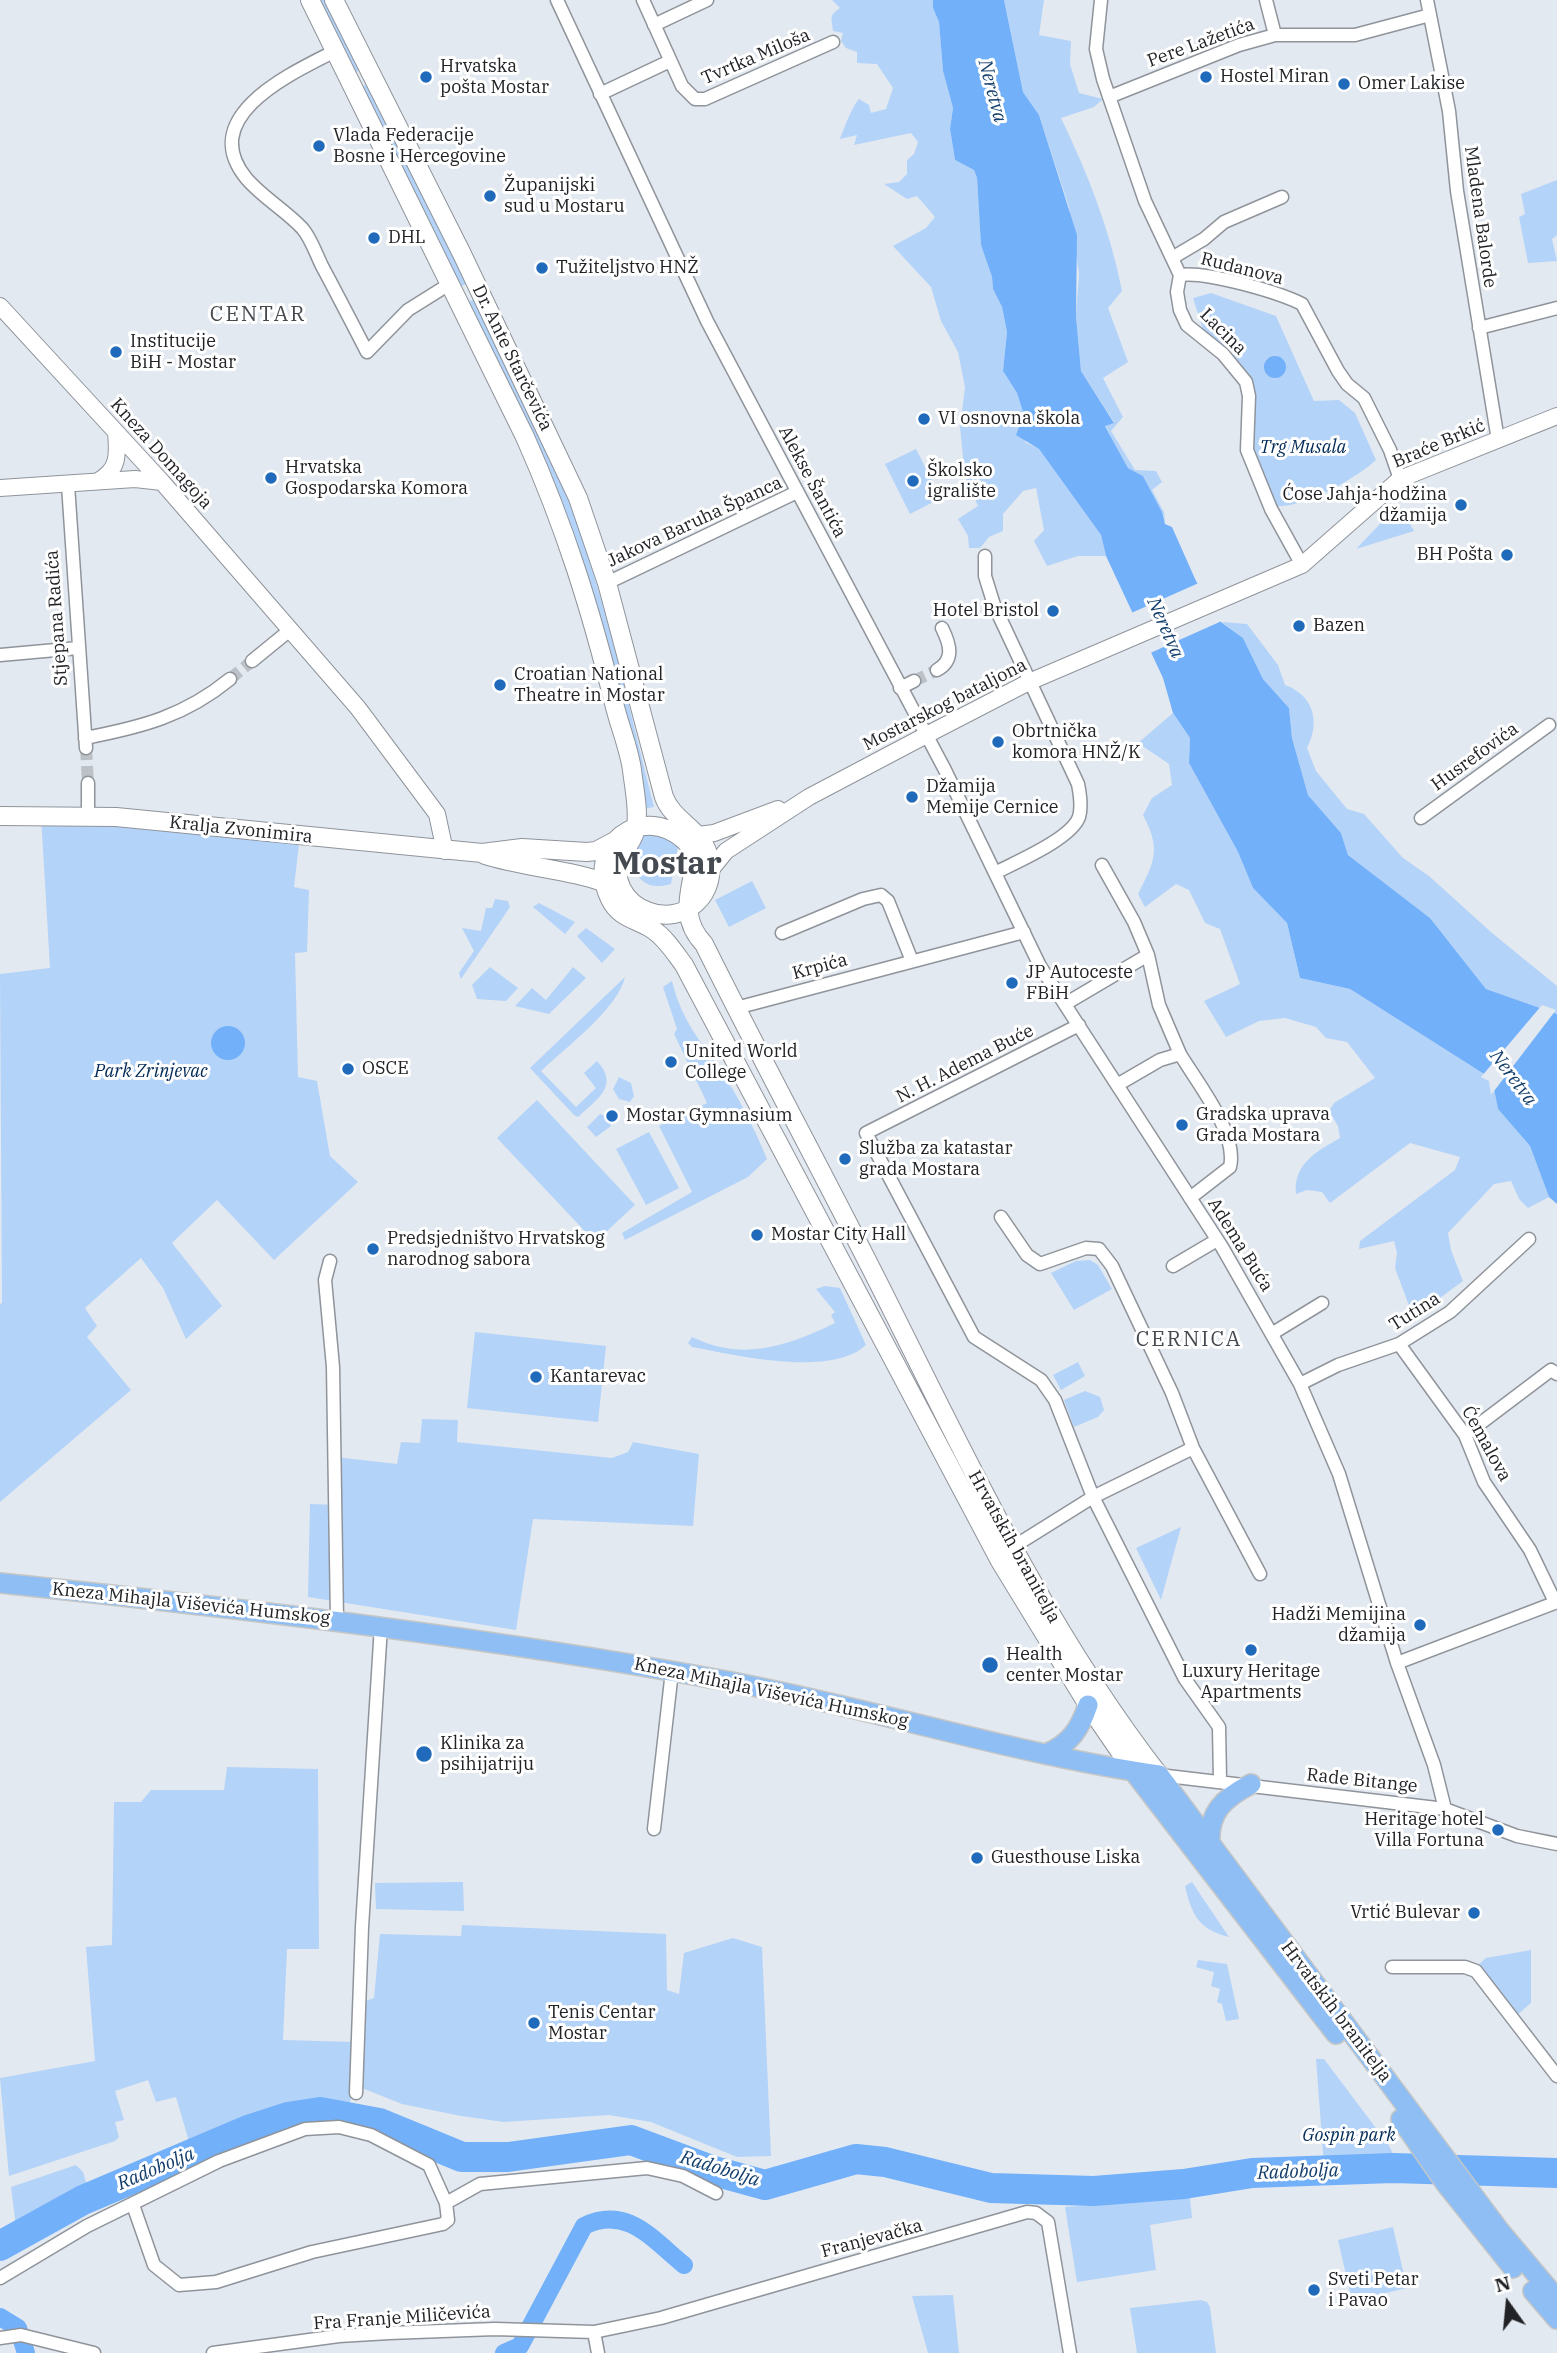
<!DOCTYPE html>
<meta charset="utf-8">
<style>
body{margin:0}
#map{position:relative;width:1557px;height:2353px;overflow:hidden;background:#e3e9f0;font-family:"IBM Plex Serif",serif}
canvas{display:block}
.north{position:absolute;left:1473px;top:2269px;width:70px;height:70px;-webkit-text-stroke:5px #fff;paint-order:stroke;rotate:345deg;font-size:19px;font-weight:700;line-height:28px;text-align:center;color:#202225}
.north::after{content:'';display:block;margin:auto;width:24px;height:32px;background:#202225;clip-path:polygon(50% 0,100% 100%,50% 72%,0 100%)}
</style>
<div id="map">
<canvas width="1557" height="2353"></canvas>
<div class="north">N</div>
</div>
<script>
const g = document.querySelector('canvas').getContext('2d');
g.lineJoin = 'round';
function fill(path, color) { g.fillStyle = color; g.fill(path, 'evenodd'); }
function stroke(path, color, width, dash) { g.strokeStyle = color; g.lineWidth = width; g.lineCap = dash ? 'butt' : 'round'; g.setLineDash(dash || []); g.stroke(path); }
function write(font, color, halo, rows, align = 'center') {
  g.font = font + ' "IBM Plex Serif",serif'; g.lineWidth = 6; g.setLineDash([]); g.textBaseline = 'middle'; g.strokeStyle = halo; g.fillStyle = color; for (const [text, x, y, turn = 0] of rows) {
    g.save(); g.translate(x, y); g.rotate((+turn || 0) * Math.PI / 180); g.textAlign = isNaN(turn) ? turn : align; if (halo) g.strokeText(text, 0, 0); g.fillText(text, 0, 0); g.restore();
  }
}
const green = new Path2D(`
 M316 0H326L361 70 353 73Z
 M832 0H933V8L939 22 943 71 953 108 950 129 955 160 974 170 977 178 981 245 992 277 993 289 1002 307 1007 332 1003 371 1017 393 1024 415 1025 442 1039 449 1101 535 1106 556H1078L1047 566 1034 541 1044 530 1036 488 1023 491 1003 514V531L989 537 980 548H969L968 536 958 519 978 506 965 477 960 427 965 387 958 352 941 321 931 287 893 246 926 228 935 217 917 196 907 199 884 184 899 182 907 174V160L914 154 918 142 911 133 854 145 857 135 840 139C844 128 852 107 859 99L869 105 871 113 886 109 893 88 877 64 857 63V52L846 48 841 41 843 33 833 31C832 18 828 16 840 8Z
 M1004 0H1044L1039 35 1071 41 1070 64 1079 93 1103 99 1094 107 1061 118C1088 174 1110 230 1122 291L1108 308 1128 362 1103 378 1123 417 1111 431 1135 470 1156 471 1162 482 1152 490 1164 512 1165 524 1162 512 1143 476 1128 468 1105 425 1114 422 1081 371 1076 315 1079 274 1069 207 1039 115 1023 92Z
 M368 83 466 284 459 287 362 87Z
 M1557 180V235L1552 239 1557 261 1528 263 1519 217 1525 214 1521 194Z
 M1211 293 1276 316 1314 401 1339 400 1355 413 1376 460C1357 478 1301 509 1275 506L1250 443 1255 412 1252 381 1231 351 1206 339 1193 298Z
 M475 299C507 364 541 428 567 496 605 597 628 703 654 807L643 809 607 649 468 302Z
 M916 449 941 498 910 514 885 464Z
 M1399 504 1414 531 1356 549Z
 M1222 622 1247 624 1278 665 1285 685C1313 695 1321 721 1307 748L1316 771 1347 809 1364 814 1403 858 1429 876 1492 933 1557 986V1014L1486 989 1430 918 1348 855 1341 833 1308 795 1292 738 1289 708 1263 679 1243 638Z
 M1173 713 1190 738 1189 763 1238 852 1253 888 1287 923 1300 978 1350 989 1492 1079 1498 1109 1530 1146 1549 1197 1528 1208 1519 1199 1511 1181 1494 1184 1448 1233 1451 1250 1463 1281 1433 1303 1411 1311 1395 1268 1397 1253 1394 1241 1359 1249 1360 1241 1455 1170 1460 1157 1410 1143 1330 1203 1322 1192 1307 1190 1296 1194C1293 1164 1317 1151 1340 1138L1338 1126 1329 1111 1334 1103 1375 1078 1347 1042 1326 1038 1316 1027 1285 1018 1259 1021 1226 1037 1204 1001 1240 984 1220 929 1205 923 1189 890 1176 884 1145 907 1138 894C1155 861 1161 849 1143 815L1152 798 1172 785 1169 764 1138 743Z
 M41 816 300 836 294 887 309 890 307 952 295 953 298 1077 317 1081 330 1156 358 1182 274 1260 217 1200 172 1243 222 1306 186 1339 163 1288 141 1258 85 1308 97 1326 87 1337 131 1390 0 1502V1304L2 1303 0 974 50 968Z
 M646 828 672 837 678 846 671 884C650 890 639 883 630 863Z
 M752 881 766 908 729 927 715 900Z
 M495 899 508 901 510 907 461 979 459 973 474 951 462 928 481 931 486 908H492Z
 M539 903 575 922 565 934 533 907Z
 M586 928 615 949 602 963 577 936Z
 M490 967 518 988 506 1001 477 999 472 985Z
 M573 967 586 978 549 1014 515 1006 532 988 546 1000Z
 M625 977C618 1009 565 1048 541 1071L576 1107 596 1088 584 1073 597 1061C620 1086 597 1099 578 1117L574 1115 530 1068Z
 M672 981C680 1014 695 1035 715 1062 734 1088 755 1129 767 1159L748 1177 625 1240 622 1233 692 1192 659 1126 707 1103 674 1034 677 1029 663 987Z
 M619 1077 631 1083 634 1096 630 1102 619 1099 613 1089Z
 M537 1100 635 1205 595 1242 497 1138Z
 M600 1114 608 1117 611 1126 596 1137 587 1127Z
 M649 1132 679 1188 646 1205 616 1149Z
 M1090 1260 1098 1265 1112 1289 1074 1310 1051 1273 1076 1261Z
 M825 1286 840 1288 866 1345C830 1378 736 1355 692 1347L688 1343 692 1337C744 1362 787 1346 835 1323L831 1315 835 1312 816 1289Z
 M475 1332 606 1346 598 1422 467 1408Z
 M1078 1362 1085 1376 1061 1390 1053 1375Z
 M1085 1391 1100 1397 1104 1410 1098 1417 1074 1427 1064 1400Z
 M422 1419 458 1420 457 1442 612 1458 628 1452 633 1442 699 1454 693 1526 533 1519 516 1630 308 1597 310 1504 337 1505 336 1457 397 1464 401 1442 420 1443Z
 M1181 1527 1161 1600 1136 1548Z
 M227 1767 318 1769 319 1949H287L283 2040 355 2042 350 2106C295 2105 238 2119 190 2145L176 2097 156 2102 148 2080 115 2091 124 2120 115 2122 119 2137 115 2141 9 2176 0 2078 95 2061 86 1947 112 1945 114 1802H141L151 1790H224Z
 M463 1882 464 1911 376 1909 375 1883Z
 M1192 1882 1229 1937C1198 1929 1192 1915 1185 1886Z
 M462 1925 666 1934 667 1990 679 1994 684 1953 733 1938 762 1947 771 2156 737 2157 651 2122 609 2115 504 2122 461 2116 402 2104 357 2086 360 2003 374 1998 380 1934 461 1936Z
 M1531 1950V2003L1516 2016 1476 1967 1486 1958Z
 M1198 1960 1227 1964 1239 2019 1226 2021 1222 2004 1217 2002 1220 1989 1211 1986 1214 1972 1196 1967Z
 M1316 2059H1324L1388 2144 1397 2161 1324 2166Z
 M76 2165 83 2172 88 2189 16 2227 11 2187Z
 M1171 2198H1190L1192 2218 1150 2225 1156 2270 1077 2282 1065 2207Z
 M1393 2227 1407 2288 1352 2301 1338 2240Z
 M953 2295 959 2353H928L912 2296Z
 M1201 2300 1207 2302 1210 2307 1216 2353H1137L1130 2308Z`);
const water = new Path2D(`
 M933 0H1004L1023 92 1039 115 1077 235 1076 316 1081 371 1114 423 1105 426 1128 468 1143 476 1162 512 1165 524 1172 527 1196 581 1221 622 1243 638 1263 679 1289 708 1292 738 1308 795 1341 833 1348 855 1430 918 1486 989 1557 1014V1204L1549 1197 1530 1146 1498 1109 1492 1079 1350 989 1300 978 1287 923 1253 888 1238 852 1189 763 1190 738 1173 713 1163 678 1106 556 1101 535 1039 449 1016 435 1024 415 1017 393 1003 371 1007 332 1002 307 993 289 992 277 981 245 977 178 974 170 955 160 950 129 953 108 943 71 939 22 933 8Z
 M1264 367a11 11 0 1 1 22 0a11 11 0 1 1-22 0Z
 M211 1043a17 17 0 1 1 34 0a17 17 0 1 1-34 0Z`);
const pier = new Path2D(`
 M1201 582 1224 620 1148 654 1129 614Z
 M1542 1005 1556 1010 1491 1095 1489 1081 1481 1077Z`);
const canal = new Path2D(`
 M0 2317 18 2328 26 2353
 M504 2353 520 2346 584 2226C627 2205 652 2239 684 2265`);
const river = new Path2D(`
 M0 2246 83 2200 248 2130 288 2117 320 2112 379 2123 462 2157H508L631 2140 714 2171 765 2185 856 2159 885 2162 991 2188 1094 2191 1184 2184 1252 2173 1393 2168 1557 2173`);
const minorTunnel = new Path2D(`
 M230 679 252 661
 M914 681 937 670
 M86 748 88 783`);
const minor = new Path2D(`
 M557 0 707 321 945 770 1040 966 1222 1247 1300 1384 1339 1474 1397 1663 1434 1765 1445 1809
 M643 0 682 86 695 99H705L833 42
 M1101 0 1096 49 1103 79 1145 201 1180 275 1177 292 1180 310 1187 325 1223 354 1246 382 1249 396 1247 450 1271 509 1302 565
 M1266 0 1275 35
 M1427 0 1449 111 1457 191 1498 440
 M654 25 707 0
 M335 51C292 73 196 116 246 178 262 197 285 210 302 228 311 238 316 254 322 266 337 294 352 323 367 352L408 310 451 283
 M600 94 670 61
 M1109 97 1239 45 1275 35H1355L1430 15
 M1172 258 1204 239 1224 222 1282 197
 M1180 275C1206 271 1278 292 1302 304L1338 371 1347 384 1364 398 1390 450 1400 479
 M1479 328 1557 308
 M68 485 86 748
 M985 556V576L994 605 1078 784C1080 794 1082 807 1079 817 1071 839 1016 862 995 873
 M607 583 797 492
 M0 655 78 648
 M252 661 290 630
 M937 670C955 660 950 644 942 628
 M900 688 914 681
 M85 738C142 727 185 716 230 679
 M88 816V783
 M1421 818 1549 725
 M1102 865 1134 922 1148 955 1159 1005 1180 1054
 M782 933 863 899 881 895 888 901 912 961
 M1065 1004 1148 955
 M736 1008 1024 932
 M1079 1025 866 1133 974 1337 1041 1380 1055 1400 1093 1497 1185 1679 1219 1727 1220 1780
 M1117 1085 1160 1060 1180 1054C1198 1084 1238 1133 1230 1167L1190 1198
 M1001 1217 1027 1255 1040 1264 1086 1248 1099 1249 1112 1266 1172 1393 1193 1448 1260 1574
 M330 1261 325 1280 333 1367 337 1620
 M1173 1266 1217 1240
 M1273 1333 1322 1303
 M1399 1344 1465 1435 1484 1482 1530 1550 1555 1602
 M1300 1384 1338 1365 1399 1344 1450 1312 1529 1239
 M1465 1435 1551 1370 1557 1374
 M1013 1547 1093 1497 1193 1448
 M1397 1663 1557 1602
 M1159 1775 1445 1809 1517 1836 1557 1844
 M654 1829 672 1671
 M1392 1967H1465L1476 1971 1557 2076
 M356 2093 362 1927 381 1626
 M133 2205 154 2265 179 2285 216 2282 312 2252 443 2224 448 2220 446 2203
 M0 2278 87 2226 219 2161 305 2129 339 2127 371 2135 429 2165 446 2203 480 2184 647 2168 683 2176 716 2193
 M594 2332 598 2353
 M0 2338 21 2335 94 2353
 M213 2353 339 2336 389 2333 495 2329 594 2332 661 2318 1027 2212 1036 2213 1048 2222 1070 2353`);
const tertiary = new Path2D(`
 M0 306 162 482 358 708 437 814 445 851
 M98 481C119 470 118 454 116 432
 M0 488 135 479 162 482
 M689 836 714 833 778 809
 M709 872 726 851 809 797 936 730 1029 682 1302 565 1400 479 1557 416`);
const secondary = new Path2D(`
 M310 0 525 437C565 527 590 607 614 703 619 725 629 748 632 770 634 788 639 809 636 828 634 840 627 845 622 856 610 878 625 903 647 911 685 926 720 893 708 854 701 829 673 821 664 797L607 583 578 498 462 254 334 0
 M0 816 116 817 482 853 522 848 587 852 596 851 613 842
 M485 855C526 868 570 869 611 885
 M1134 1772 1088 1705 1000 1561 684 965C675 953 665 937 652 929 636 919 619 918 610 899 584 846 641 802 684 840 713 865 666 904 704 944 766 1069 833 1191 895 1316 974 1474 1050 1635 1159 1775`);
const primary = new Path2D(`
 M0 1583C245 1609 489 1637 732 1682 875 1709 1014 1754 1159 1775L1499 2230 1557 2299
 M1046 1754C1070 1744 1080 1729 1088 1705
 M1134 1772 1336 2034
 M1210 1844C1208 1812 1224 1798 1251 1784
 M1401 2119 1446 2184 1513 2268
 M1533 2291 1557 2319`);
const markers = [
 [426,77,7,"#1f6aba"],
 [1206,77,7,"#1f6aba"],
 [1344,84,7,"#1f6aba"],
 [319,146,7,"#1f6aba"],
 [490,196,7,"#1f6aba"],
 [374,238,7,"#1f6aba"],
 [542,268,7,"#1f6aba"],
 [116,352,7,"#1f6aba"],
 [924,419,7,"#1f6aba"],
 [271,478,7,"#1f6aba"],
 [913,481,7,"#1f6aba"],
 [1461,505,7,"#1f6aba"],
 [1507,555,7,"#1f6aba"],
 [1053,611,7,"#1f6aba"],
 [1299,626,7,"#1f6aba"],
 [500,685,7,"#1f6aba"],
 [998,742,7,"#1f6aba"],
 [912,797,7,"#1f6aba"],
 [1012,983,7,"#1f6aba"],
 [671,1062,7,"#1f6aba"],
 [348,1069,7,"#1f6aba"],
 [612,1116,7,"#1f6aba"],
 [1182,1125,7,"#1f6aba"],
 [845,1159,7,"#1f6aba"],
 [757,1235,7,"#1f6aba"],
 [373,1249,7,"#1f6aba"],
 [536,1377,7,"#1f6aba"],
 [1420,1625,7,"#1f6aba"],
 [1251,1650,7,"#1f6aba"],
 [990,1665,9,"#1f6aba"],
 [424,1754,9,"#1f6aba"],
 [1498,1830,7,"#1f6aba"],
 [977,1858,7,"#1f6aba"],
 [1474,1913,7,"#1f6aba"],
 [534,2023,7,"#1f6aba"],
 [1314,2290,7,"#1f6aba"]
];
const streetNames = [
 ["Pere Lažetića",1201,43,-20],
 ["Tvrtka Miloša",756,57,-23],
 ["Mladena Balorde",1480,217,82],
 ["Rudanova",1242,269,14],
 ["Lacina",1223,332,45],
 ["Dr. Ante Starčevića",512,358,64],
 ["Braće Brkić",1439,444,-23],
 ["Kneza Domagoja",161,454,48],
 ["Alekse Šantića",812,482,62],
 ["Jakova Baruha Španca",695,522,-25],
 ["Stjepana Radića",57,618,-94],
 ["Mostarskog bataljona",945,705,-27],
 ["Husrefovića",1475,757,-36],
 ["Kralja Zvonimira",241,830,6],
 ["Krpića",820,967,-15],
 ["N. H. Adema Buće",965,1064,-27],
 ["Adema Buća",1240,1245,58],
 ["Tutina",1415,1312,-32],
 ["Ćemalova",1486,1444,61],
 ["Hrvatskih branitelja",1014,1547,61],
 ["Kneza Mihajla Viševića Humskog",191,1604,6],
 ["Kneza Mihajla Viševića Humskog",771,1693,12],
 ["Rade Bitange",1362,1781,6],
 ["Hrvatskih branitelja",1336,2012,53],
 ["Franjevačka",872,2239,-15],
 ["Fra Franje Miličevića",402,2318,-4]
];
const poiNames = [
 ["Hrvatska",440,67],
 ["pošta Mostar",440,88],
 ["Hostel Miran",1220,77],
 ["Omer Lakise",1358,84],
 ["Vlada Federacije",333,136],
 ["Bosne i Hercegovine",333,157],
 ["Županijski",504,186],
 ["sud u Mostaru",504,207],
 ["DHL",388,238],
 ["Tužiteljstvo HNŽ",556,268],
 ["Institucije",130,342],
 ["BiH - Mostar",130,363],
 ["VI osnovna škola",938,419],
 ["Hrvatska",285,468],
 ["Gospodarska Komora",285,489],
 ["Školsko",927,471],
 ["igralište",927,492],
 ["Ćose Jahja-hodžina",1447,495,"right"],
 ["džamija",1447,516,"right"],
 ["BH Pošta",1493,555,"right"],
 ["Hotel Bristol",1039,611,"right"],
 ["Bazen",1313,626],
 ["Croatian National",514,675],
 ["Theatre in Mostar",514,696],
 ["Obrtnička",1012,732],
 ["komora HNŽ/K",1012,753],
 ["Džamija",926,787],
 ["Memije Cernice",926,808],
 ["JP Autoceste",1026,973],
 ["FBiH",1026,994],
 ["United World",685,1052],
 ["College",685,1073],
 ["OSCE",362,1069],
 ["Gradska uprava",1196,1115],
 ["Grada Mostara",1196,1136],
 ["Mostar Gymnasium",626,1116],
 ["Služba za katastar",859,1149],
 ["grada Mostara",859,1170],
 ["Mostar City Hall",771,1235],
 ["Predsjedništvo Hrvatskog",387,1239],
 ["narodnog sabora",387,1260],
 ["Kantarevac",550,1377],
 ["Hadži Memijina",1406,1615,"right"],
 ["džamija",1406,1636,"right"],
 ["Health",1006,1655],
 ["center Mostar",1006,1676],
 ["Luxury Heritage",1251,1672,"center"],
 ["Apartments",1251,1693,"center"],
 ["Klinika za",440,1744],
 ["psihijatriju",440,1765],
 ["Heritage hotel",1484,1820,"right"],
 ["Villa Fortuna",1484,1841,"right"],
 ["Guesthouse Liska",991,1858],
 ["Vrtić Bulevar",1460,1913,"right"],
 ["Tenis Centar",548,2013],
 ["Mostar",548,2034],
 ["Sveti Petar",1328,2280],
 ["i Pavao",1328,2301]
];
const parkNames = [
 ["Trg Musala",1303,448],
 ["Park Zrinjevac",151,1072],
 ["Gospin park",1349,2136]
];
const waterNames = [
 ["Neretva",992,91,75],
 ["Neretva",1165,628,66],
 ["Neretva",1513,1078,53],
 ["Radobolja",156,2169,-23],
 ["Radobolja",720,2169,17],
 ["Radobolja",1298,2172,-2]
];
const quarterNames = [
 ["CENTAR",258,315],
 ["CERNICA",1189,1340]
];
const townNames = [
 ["Mostar",667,865]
];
fill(green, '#b4d3f9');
fill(water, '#72b0fa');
fill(pier, '#e3e9f0');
stroke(canal, '#72b0fa', 18);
stroke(river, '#72b0fa', 30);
stroke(minorTunnel, '#bcc1c7', 12, [12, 6]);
stroke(minor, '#8f949b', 15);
stroke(tertiary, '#8f949b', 18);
stroke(secondary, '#8f949b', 20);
stroke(primary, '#c5c6c6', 22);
stroke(minor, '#fff', 12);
stroke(tertiary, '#fff', 16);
stroke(secondary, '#fff', 18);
stroke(primary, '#8ebef4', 19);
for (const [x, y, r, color] of markers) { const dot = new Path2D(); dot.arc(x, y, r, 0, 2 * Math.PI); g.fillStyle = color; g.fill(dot); stroke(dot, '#fff', 2.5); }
write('18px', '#202225', '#fff', streetNames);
write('18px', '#202225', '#fff', poiNames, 'left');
write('italic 18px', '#002956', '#fff', parkNames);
write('italic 19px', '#133e6c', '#fff', waterNames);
g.letterSpacing = '2px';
write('21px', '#454a50', '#fff', quarterNames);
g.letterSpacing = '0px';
write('bold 32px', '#454a50', '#fff', townNames);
</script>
